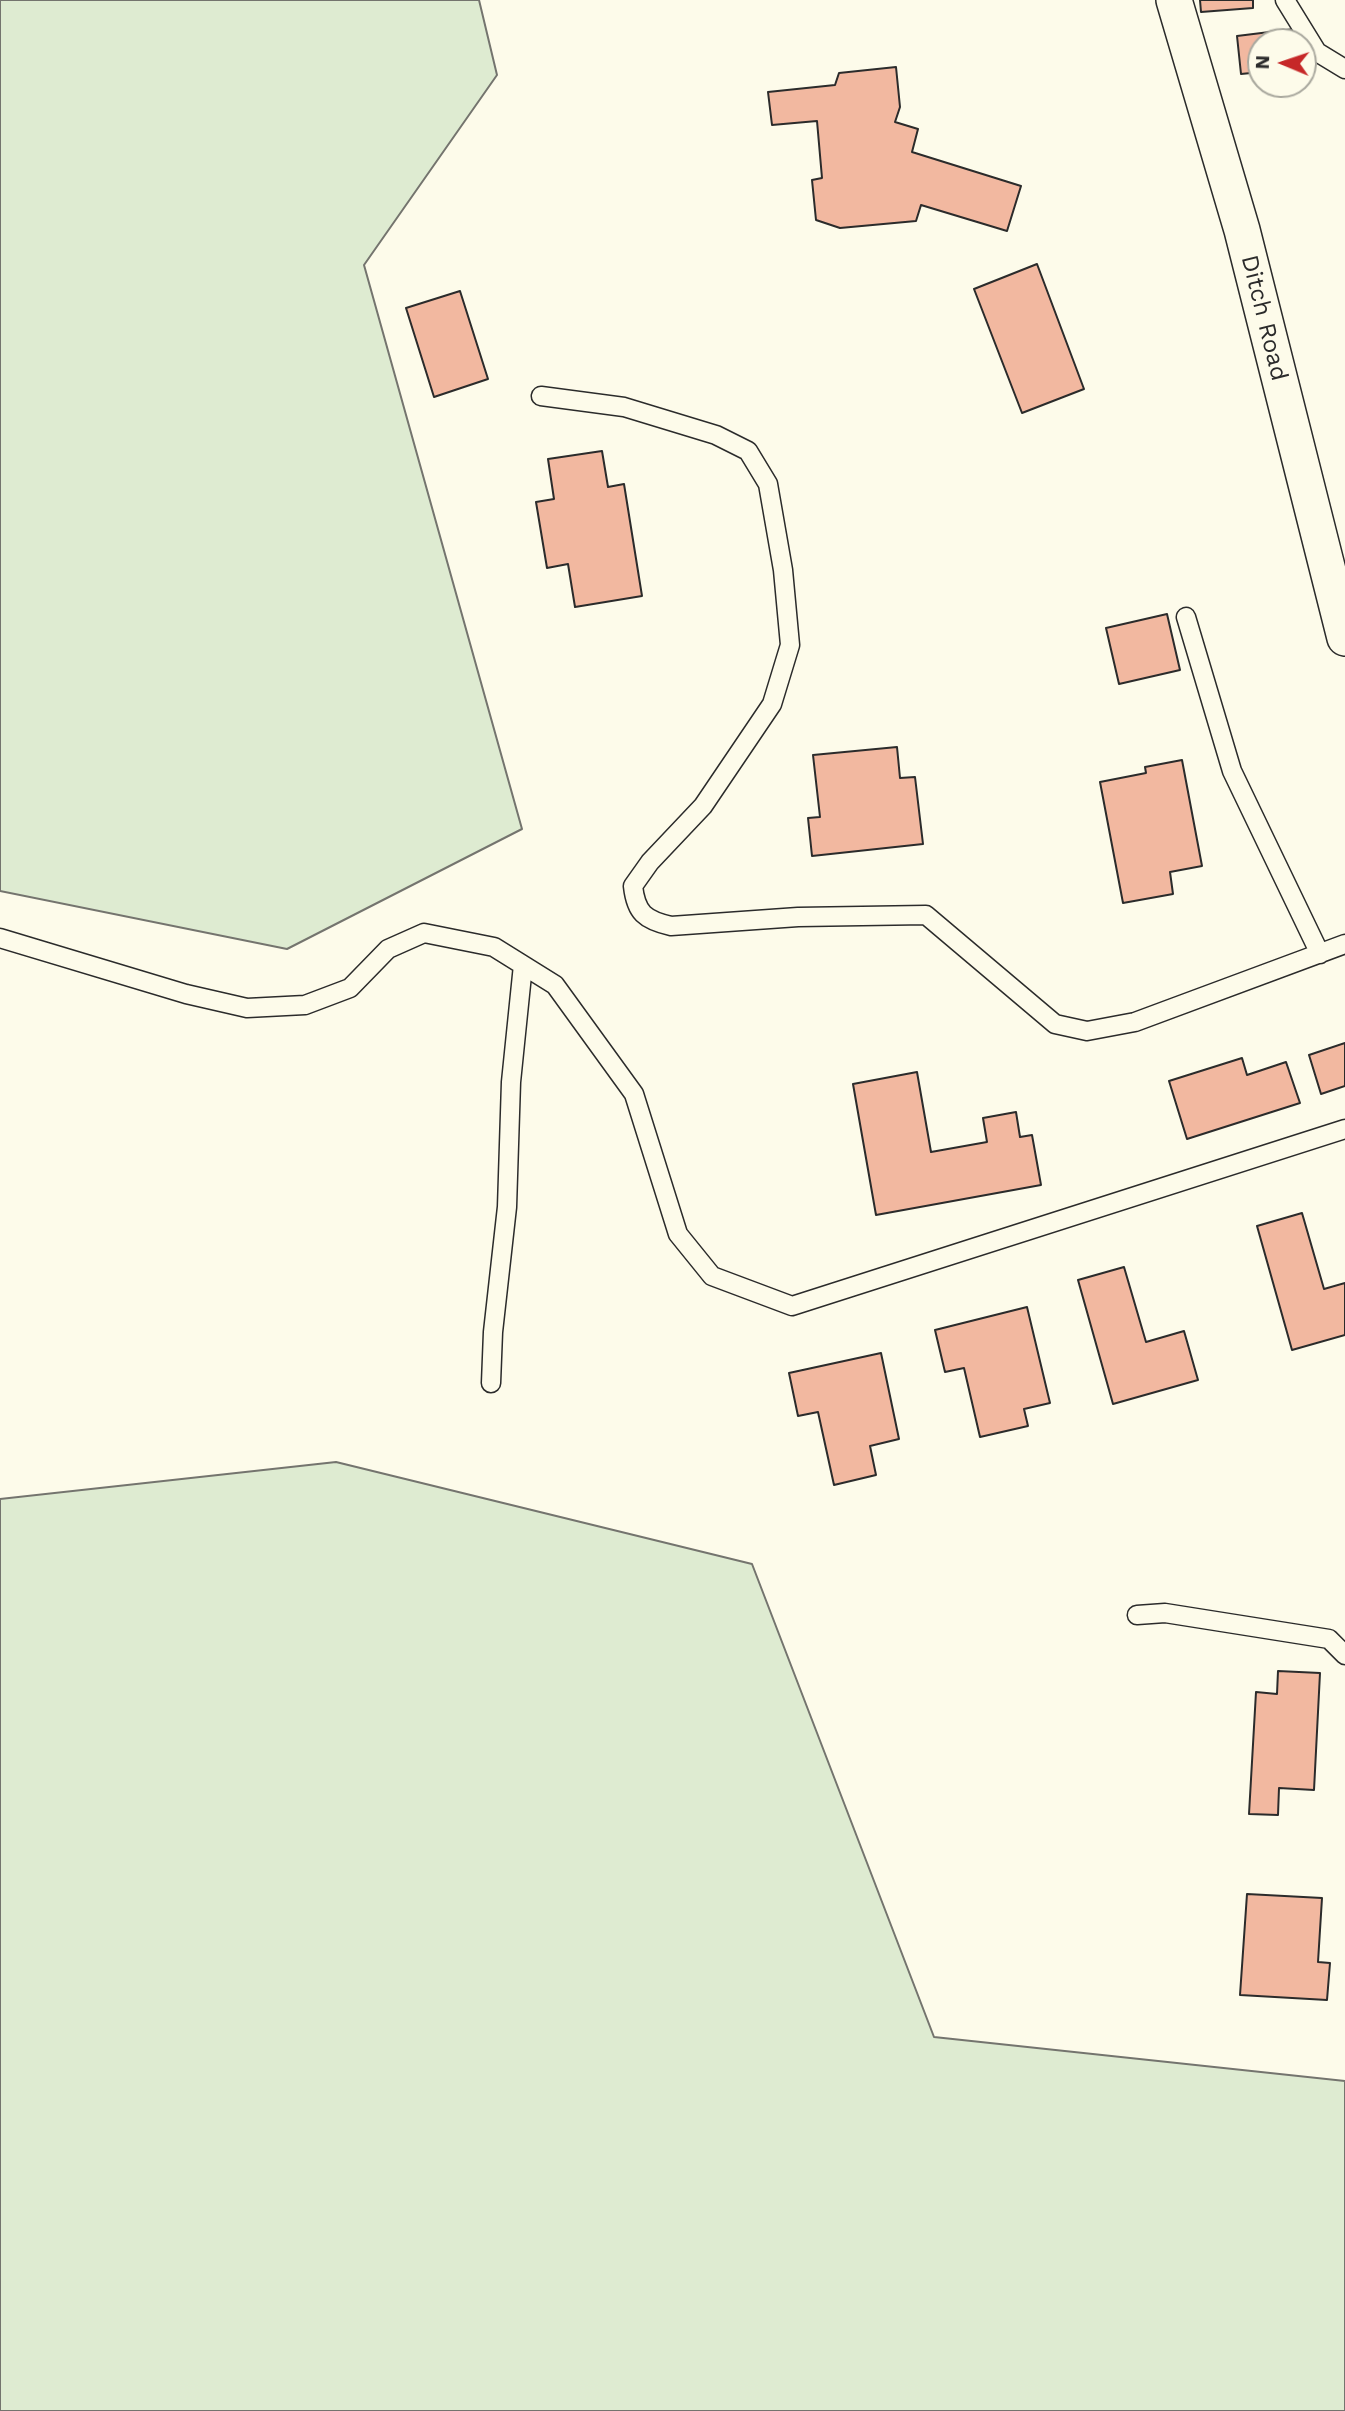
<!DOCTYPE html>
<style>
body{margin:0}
#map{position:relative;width:1345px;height:2411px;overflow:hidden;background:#fdfbea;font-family:"Work Sans",sans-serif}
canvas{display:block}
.north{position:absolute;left:1247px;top:28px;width:70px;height:70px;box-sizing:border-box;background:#fdfbea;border:2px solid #a9a89e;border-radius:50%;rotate:272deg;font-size:19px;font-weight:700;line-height:28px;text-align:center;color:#2b2b2b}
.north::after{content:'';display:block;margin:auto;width:24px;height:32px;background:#c62828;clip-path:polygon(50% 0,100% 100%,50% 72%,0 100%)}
</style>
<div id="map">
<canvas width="1345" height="2411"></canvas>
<div class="north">N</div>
</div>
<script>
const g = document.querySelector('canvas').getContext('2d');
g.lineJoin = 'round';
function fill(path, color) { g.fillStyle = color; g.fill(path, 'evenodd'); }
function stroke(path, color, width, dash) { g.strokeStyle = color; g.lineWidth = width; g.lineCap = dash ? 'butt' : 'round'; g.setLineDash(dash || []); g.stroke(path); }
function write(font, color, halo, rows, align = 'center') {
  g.font = font + ' "Work Sans",sans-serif'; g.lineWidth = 5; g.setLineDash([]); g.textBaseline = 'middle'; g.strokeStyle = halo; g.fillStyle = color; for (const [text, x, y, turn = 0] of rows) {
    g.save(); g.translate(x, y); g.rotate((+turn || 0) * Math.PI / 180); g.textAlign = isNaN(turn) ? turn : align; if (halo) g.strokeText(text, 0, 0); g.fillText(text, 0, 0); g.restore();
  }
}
const green = new Path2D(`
 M0 0H479L497 75 364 265 522 829 287 949 0 891Z
 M336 1462 752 1564 934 2037 1345 2081V2411H0V1499Z`);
const building = new Path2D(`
 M1200 0H1253V8L1201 12Z
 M1294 29 1295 42H1261V72L1241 74 1237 36Z
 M896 67 900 107 895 122 918 129 912 152 1021 186 1007 231 921 205 916 221 840 228 816 220 812 180 822 178 817 121 772 125 768 92 835 85 839 73Z
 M1037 264 1084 389 1022 413 974 289Z
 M460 291 488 379 434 397 406 308Z
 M602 451 608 487 624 484 642 596 575 607 568 564 547 568 536 502 554 499 548 459Z
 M1167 614 1180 670 1119 684 1106 628Z
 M897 747 900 778 915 777 923 844 812 856 808 818 820 817 813 755Z
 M1182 760 1202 866 1170 872 1173 894 1123 903 1100 782 1146 773 1145 767Z
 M1345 1043V1086L1321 1094 1309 1055Z
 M1242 1058 1247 1075 1286 1062 1300 1103 1187 1139 1169 1081Z
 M917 1072 931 1152 987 1142 983 1118 1016 1112 1020 1137 1032 1135 1041 1185 876 1215 853 1084Z
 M1302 1213 1324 1289 1345 1283V1335L1292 1350 1257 1226Z
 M1124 1267 1146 1342 1184 1331 1198 1380 1113 1404 1078 1280Z
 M1027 1307 1050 1403 1024 1409 1028 1426 980 1437 964 1368 945 1372 935 1330Z
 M881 1353 899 1439 870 1446 876 1475 834 1485 818 1412 798 1416 789 1373Z
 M1278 1671 1320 1673 1314 1790 1279 1788 1278 1815 1249 1814 1256 1692 1277 1694Z
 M1247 1894 1322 1898 1318 1962 1330 1963 1327 2000 1240 1995Z`);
const service = new Path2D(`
 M1285 0 1317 52 1345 69
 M541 396 624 407 716 435 748 451 768 484 783 570 790 645 772 704 703 806 650 862 633 886C636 913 645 920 671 926L798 917 926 915 1055 1024 1087 1031 1135 1022 1345 944
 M1186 617 1232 771 1320 954
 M0 938 186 994 247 1008 305 1005 350 988 388 949 424 933 494 947 555 985 634 1094 678 1234 712 1276 792 1306 1345 1129
 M491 1383 493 1332 507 1207 511 1082 523 965
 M1137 1615 1165 1613 1329 1639 1345 1655`);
const minor = new Path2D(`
 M1174 0 1242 230 1345 638`);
const streetNames = [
 ["Ditch Road",1264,318,76]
];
fill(green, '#deebd1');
stroke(green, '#74746e', 2);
fill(building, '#f2b8a0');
stroke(building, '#2b2b2b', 2);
stroke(service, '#2b2b2b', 21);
stroke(minor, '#2b2b2b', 38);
stroke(service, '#fdfbea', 18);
stroke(minor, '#fdfbea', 35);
write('24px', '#2b2b2b', '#fdfbea', streetNames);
</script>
